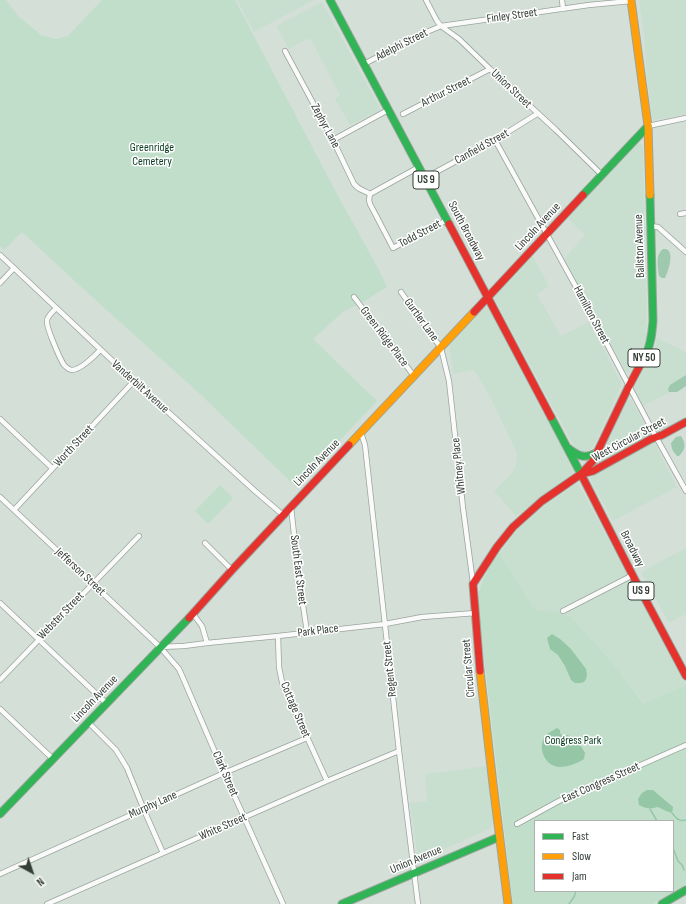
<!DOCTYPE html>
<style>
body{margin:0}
#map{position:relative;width:686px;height:904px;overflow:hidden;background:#d4e0d7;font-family:"Sofia Sans Condensed",sans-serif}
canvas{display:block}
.legend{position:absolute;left:534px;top:820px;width:140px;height:72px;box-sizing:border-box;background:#fff;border:1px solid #aeb2af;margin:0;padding:5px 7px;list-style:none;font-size:12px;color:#343e37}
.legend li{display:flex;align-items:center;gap:8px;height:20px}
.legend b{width:20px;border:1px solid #aeb2af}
.north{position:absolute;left:12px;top:852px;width:40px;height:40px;-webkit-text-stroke:3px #fff;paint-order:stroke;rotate:140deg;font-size:11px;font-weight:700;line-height:16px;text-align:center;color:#343e37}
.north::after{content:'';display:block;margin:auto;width:14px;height:18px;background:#343e37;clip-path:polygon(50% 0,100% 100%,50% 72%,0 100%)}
</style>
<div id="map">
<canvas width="686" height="904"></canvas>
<ul class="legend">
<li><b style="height:5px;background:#30b455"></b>Fast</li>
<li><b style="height:5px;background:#ff9f0a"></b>Slow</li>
<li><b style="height:5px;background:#e5322d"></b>Jam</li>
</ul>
<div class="north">N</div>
</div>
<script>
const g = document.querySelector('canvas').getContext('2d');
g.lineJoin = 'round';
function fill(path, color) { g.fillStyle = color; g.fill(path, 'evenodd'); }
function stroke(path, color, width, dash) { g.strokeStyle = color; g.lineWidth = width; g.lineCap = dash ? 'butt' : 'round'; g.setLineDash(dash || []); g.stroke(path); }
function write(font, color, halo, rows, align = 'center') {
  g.font = font + ' "Sofia Sans Condensed",sans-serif'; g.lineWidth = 3; g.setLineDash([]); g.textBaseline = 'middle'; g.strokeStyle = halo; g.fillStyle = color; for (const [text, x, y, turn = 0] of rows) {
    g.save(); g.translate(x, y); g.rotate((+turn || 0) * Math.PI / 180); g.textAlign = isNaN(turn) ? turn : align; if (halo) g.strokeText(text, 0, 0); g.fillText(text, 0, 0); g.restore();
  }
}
const built = new Path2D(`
 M237 0H314L254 32Z
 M639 0H686V114L657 120 653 119 652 116 647 77 644 36Z
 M322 2 381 110 350 125 335 99 340 95 310 38 289 49 276 26Z
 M638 143 642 144 643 147 647 317 646 341 629 372H626L564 259 585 235 567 218Z
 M532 255 549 286 537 294 561 336 589 322 621 382V386L594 446 589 450 583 452 576 450 494 298Z
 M485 306H488L575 472 516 516 494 491 512 473 516 465 517 453 493 403 478 376 473 370 453 374 449 345Z
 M657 338 686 352V378L675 390 658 398 643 406 633 388 655 346Z
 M631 399 651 436 598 463 627 400Z
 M654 442 677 487 613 521 589 477Z
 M578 483 686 684V685L645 704 611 661 571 617 555 612 535 610 499 553 519 528 547 504Z
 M686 548V614L669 623 641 572Z
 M487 766 493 820 491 828 420 860 418 859 410 803 427 801 425 774Z`);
const green = new Path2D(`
 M0 0H6L19 17 41 35 56 39 68 36 102 0H235L338 196 379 270 387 287 364 301 343 312 313 339 377 401 296 487 199 393 90 295 22 232 4 250 0 246Z
 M220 485 233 498 208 524 195 511Z
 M499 553 535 610 555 612 571 617 611 661 644 704 686 685V884L653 904H513L479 615C479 608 478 600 479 593 482 578 491 565 499 553ZM535 821H673V891H535Z`);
const forest = new Path2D(`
 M663 249C666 249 667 249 669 251 673 257 668 272 665 278H662L659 276C658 267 655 255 663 249Z
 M686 375V386L677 392H669L668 389 670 385Z
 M681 436C686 444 686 449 679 456H677C673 452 671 448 671 443L676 437Z`);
const water = new Path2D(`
 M552 634 560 639 571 649 586 669 587 675 586 679 584 682 580 683H575L571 680 565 666 558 655 550 649 547 638Z
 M557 728 560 730V733L562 735H568L581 746 585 753 584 759C578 763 568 767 560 767 545 767 536 747 546 735 549 732 554 730 557 728Z
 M647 790H653L673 807 672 813 666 811 658 807C651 809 646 809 639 805L638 799 642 793Z`);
const stream = new Path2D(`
 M650 809 657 821
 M672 813C676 818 679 822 686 820
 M673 848 678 861 682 865 684 870
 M569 904 574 897 576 891`);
const street = new Path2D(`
 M426 0 437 21 441 26 459 39 490 69 556 130 601 174
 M562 0 563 9
 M285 51 333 140 354 184C359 190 363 190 370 194
 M364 64 422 34 441 26 589 5 631 1
 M403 114 490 69
 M648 126 686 118
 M333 140 388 110
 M495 140 592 316 656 437 686 491
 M425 178 495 140 537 114
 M370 194 369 200 370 204 393 248 447 220
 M370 194 419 167
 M680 214 686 213
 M650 226 658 227 686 252
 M0 255 134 381 255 491 283 515
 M0 283 14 268
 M401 292 441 348 449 381 463 508 473 583
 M354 297 414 376
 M56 308C53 312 47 316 47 321 46 327 60 359 64 365 66 367 69 370 72 370 80 370 95 356 100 350
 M0 419 52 468
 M360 434 362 436 365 445 399 751 418 904
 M0 497 160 647 179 669 183 678 224 773 244 817 283 904
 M291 507 299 579 307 632
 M14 510 134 381
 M205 543 232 570
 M0 603 106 703
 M563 611 633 575
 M193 614 202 626 207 643
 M278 636 279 667 282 682 327 781
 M160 647 184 646 207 643 278 636 385 624 422 617 476 613
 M0 680 139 536
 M0 709 53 759
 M88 722 116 750 121 758 127 768 144 810 163 853
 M517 824 559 801 686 745
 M0 874 224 773 307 738
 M47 904 327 781 399 751`);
const fast = new Path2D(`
 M330 0 449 224
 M583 195 648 126
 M646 354C651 344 652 333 653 321L650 195
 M551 417 581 474
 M568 448C579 457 585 459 598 452
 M0 814 189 618
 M342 904 499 837
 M662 904 686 890`);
const slow = new Path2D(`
 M631 0 648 126 650 195
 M349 445 474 312
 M480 671 493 784 508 904`);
const jam = new Path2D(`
 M449 224 551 417
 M474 312 583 195
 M646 354 629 386 593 461 581 474 634 578 686 676
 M189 618 232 570 349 445
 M480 671 473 584 497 547 513 527 542 501 581 474 593 471 651 439 662 435 686 422`);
const shields = [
 [426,180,26],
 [644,358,32],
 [641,591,26]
];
const shieldNames = [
 ["US 9",426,180],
 ["NY 50",644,358],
 ["US 9",641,591]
];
const streetNames = [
 ["Finley Street",512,16,-8],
 ["Adelphi Street",402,45,-27],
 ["Union Street",511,89,43],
 ["Arthur Street",446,92,-27],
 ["Zephyr Lane",325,126,62],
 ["Canfield Street",482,147,-29],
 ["Lincoln Avenue",538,227,-47],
 ["South Broadway",466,231,62],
 ["Todd Street",420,234,-28],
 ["Ballston Avenue",640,246,-92],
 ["Hamilton Street",591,315,62],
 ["Gurtler Lane",421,320,54],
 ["Green Ridge Place",384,337,53],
 ["Vanderbilt Avenue",140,387,42],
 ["West Circular Street",629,440,-28],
 ["Worth Street",74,446,-47],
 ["Lincoln Avenue",317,463,-46],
 ["Whitney Place",459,466,-96],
 ["Broadway",632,549,63],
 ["South East Street",298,570,83],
 ["Jefferson Street",80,572,43],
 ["Webster Street",61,616,-46],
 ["Park Place",318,631,-7],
 ["Circular Street",469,668,-95],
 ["Regent Street",390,669,-96],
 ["Lincoln Avenue",95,699,-46],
 ["Cottage Street",295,710,67],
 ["Clark Street",225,774,66],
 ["East Congress Street",601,783,-24],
 ["Murphy Lane",153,805,-24],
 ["White Street",223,827,-24],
 ["Union Avenue",416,860,-23]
];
const parkNames = [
 ["Greenridge",152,148],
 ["Cemetery",152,162],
 ["Congress Park",573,741]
];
fill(built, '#c8dfcf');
fill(green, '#c0dec9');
fill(forest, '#9fc9ae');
fill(water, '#95c7a7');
stroke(stream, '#95c7a7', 1.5);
stroke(street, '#9aa49d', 6);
stroke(fast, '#9aa49d', 9);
stroke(slow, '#9aa49d', 9);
stroke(jam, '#9aa49d', 9);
stroke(street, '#f9faf9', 4.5);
stroke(fast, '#30b455', 7);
stroke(slow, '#ff9f0a', 7);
stroke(jam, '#e5322d', 7);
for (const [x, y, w] of shields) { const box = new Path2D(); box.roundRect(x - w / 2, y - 9, w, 18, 3); g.fillStyle = '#fff'; g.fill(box); stroke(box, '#343e37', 1); }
write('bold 11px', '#343e37', null, shieldNames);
write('12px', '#343e37', '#fff', streetNames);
write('12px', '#063d22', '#fff', parkNames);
</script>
